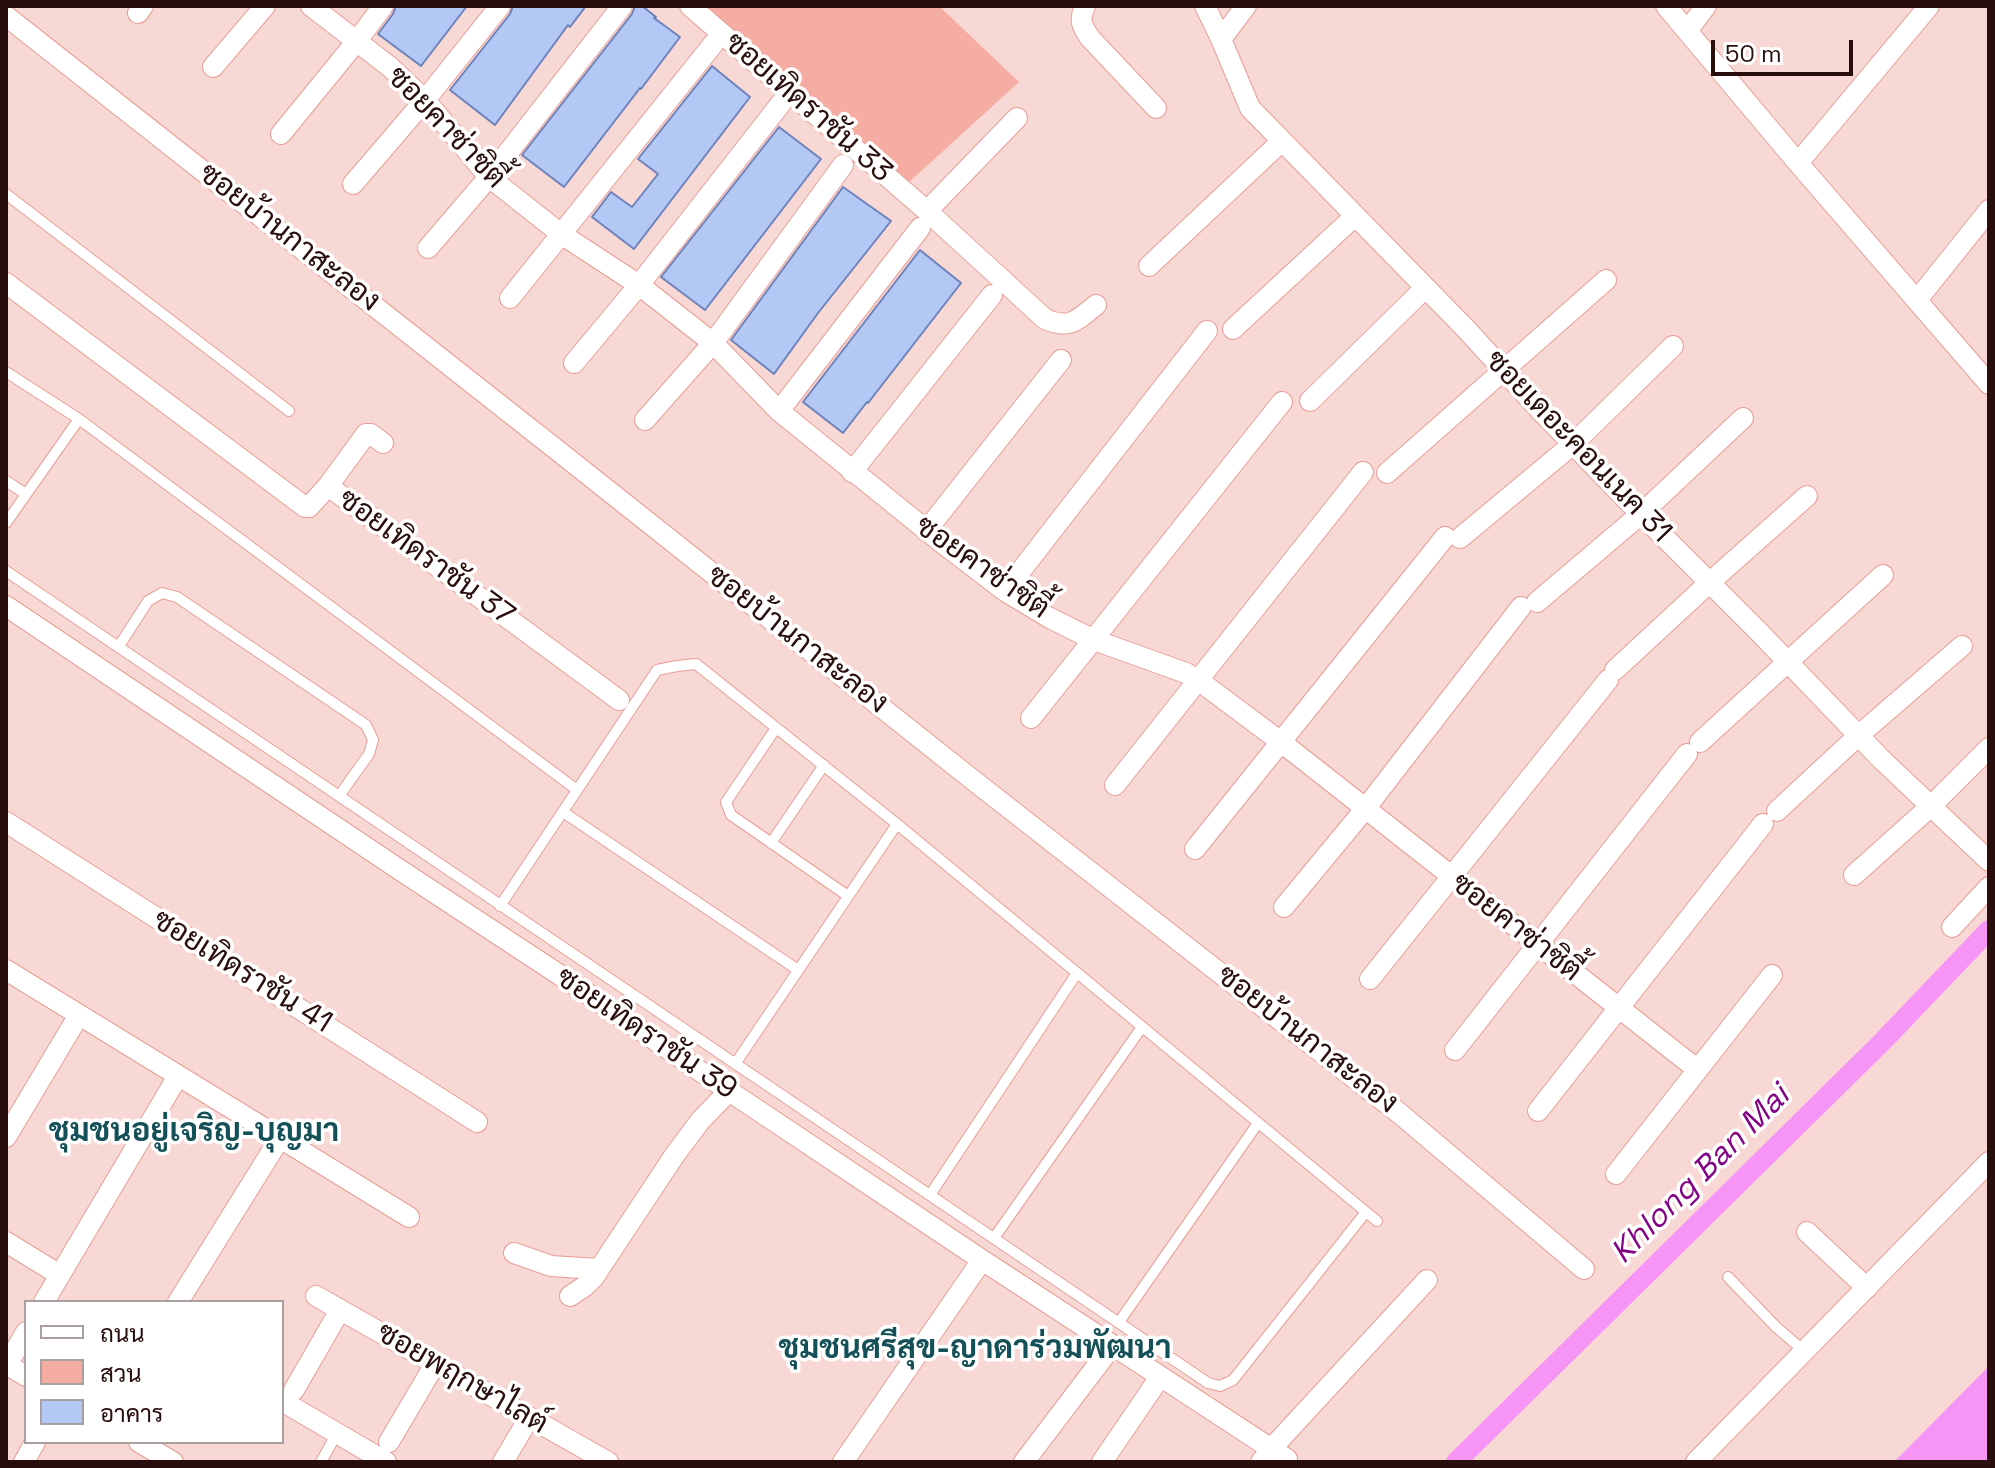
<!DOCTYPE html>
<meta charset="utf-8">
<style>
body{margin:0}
#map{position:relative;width:1995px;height:1468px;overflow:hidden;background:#f8d8d4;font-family:"Space Grotesk",Sarabun,sans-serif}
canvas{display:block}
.frame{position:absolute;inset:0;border:8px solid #280e0c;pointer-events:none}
.legend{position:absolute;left:24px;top:1300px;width:260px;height:144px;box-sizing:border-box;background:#fff;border:2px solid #a99f9e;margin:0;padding:10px 14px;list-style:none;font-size:24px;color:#280e0c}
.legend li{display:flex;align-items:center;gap:16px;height:40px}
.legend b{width:40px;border:2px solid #a99f9e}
.scale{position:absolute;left:1711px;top:40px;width:142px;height:36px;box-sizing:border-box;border:4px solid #280e0c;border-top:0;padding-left:10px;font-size:24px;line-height:28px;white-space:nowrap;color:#280e0c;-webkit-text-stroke:6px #fff;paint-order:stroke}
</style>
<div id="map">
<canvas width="1995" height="1468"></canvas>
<div class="frame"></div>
<ul class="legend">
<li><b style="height:10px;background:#fff"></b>ถนน</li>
<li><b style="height:22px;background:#f4aca3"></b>สวน</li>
<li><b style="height:22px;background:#b4c8f5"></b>อาคาร</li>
</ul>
<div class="scale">50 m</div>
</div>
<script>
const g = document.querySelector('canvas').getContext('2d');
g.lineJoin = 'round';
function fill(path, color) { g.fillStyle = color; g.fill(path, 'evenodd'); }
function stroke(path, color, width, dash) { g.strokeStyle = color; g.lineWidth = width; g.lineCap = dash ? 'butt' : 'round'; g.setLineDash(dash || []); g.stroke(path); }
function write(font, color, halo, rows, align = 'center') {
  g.font = font + ' "Space Grotesk",Sarabun,sans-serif'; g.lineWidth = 7; g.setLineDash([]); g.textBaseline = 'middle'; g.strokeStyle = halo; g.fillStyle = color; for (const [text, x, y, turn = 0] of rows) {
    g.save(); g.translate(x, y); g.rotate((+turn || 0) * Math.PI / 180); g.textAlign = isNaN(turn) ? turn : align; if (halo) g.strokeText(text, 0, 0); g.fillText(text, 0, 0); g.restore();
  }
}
const green = new Path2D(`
 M703 6H939L1019 82 908 183Z`);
const water = new Path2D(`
 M1989 1366V1459L1986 1462H1894Z`);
const canal = new Path2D(`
 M1456 1462 1883 1041 1989 930`);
const building = new Path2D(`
 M396 6H467L421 66 378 34 393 14Z
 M513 6H586L570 27 568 25 495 125 450 90 510 14Z
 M635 6H642L656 17 654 18 680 37 641 89 640 88 564 187 522 155 632 14Z
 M712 66 750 97 634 249 592 217 611 192 632 207 658 174 638 159Z
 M779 127 821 159 705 310 661 277Z
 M843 187 891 221 818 313 774 374 731 340Z
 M920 250 961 283 868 403 867 402 843 433 803 402Z`);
const lane = new Path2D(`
 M6 194 289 411
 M6 372 79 419 577 790
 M6 481 26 494
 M6 523 79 419
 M6 571 1208 1383 1220 1386 1233 1380 1366 1212
 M119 646 148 601 162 593 177 597 366 725 373 740 369 754 339 796
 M776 728 726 802 731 815 848 896
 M563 812 798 970
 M771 843 824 765
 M500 906 657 670 677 666 696 664 897 824 1377 1221
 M735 1064 897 824
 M930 1195 1077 973
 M994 1238 1142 1027
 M1728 1277 1776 1327 1804 1351
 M1119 1322 1258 1123
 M321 1462 337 1433`);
const street = new Path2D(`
 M311 6 390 67 425 100 489 177 561 234 639 285 713 343 779 411 941 542 1005 591 1048 617 1094 640 1186 673 1198 680 1281 742 1698 1070
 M690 6 927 211 1045 319C1070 330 1077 320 1096 305
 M1085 6C1079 20 1081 25 1090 38L1156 108
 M1205 6 1221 39 1250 108 1466 329 1539 409 1625 498 1759 632 1881 759 1989 861
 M1666 6 1798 163 1989 384
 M138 13 143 6
 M6 16 562 454 978 784 1399 1113 1584 1269
 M1687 31 1706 6
 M1221 39 1246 6
 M213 67 265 6
 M281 134 356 42 383 6
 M1798 163 1929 6
 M353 184 425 100 500 6
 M927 211 1017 118
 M428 248 489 177 622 6
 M1149 266 1282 141
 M6 283 305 507H309L328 486 619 700
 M510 298 714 43
 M1917 300 1989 210
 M1233 329 1355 216
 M574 363 639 285 782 102
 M1310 401 1425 288
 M779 411 920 228
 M645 420 713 343 843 165
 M852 472 992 295
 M1387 473 1606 280
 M328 486 366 434H371L383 443
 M926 531 1061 360
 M1460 538 1573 444 1673 346
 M1005 591 1207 331
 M1537 602 1641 514 1743 418
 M6 606 400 870 572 983 729 1091 982 1260 1287 1459
 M1615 670 1709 583 1807 496
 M1031 718 1282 402
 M1700 742 1883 575
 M1115 785 1363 472
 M1777 811 1859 735 1962 646
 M6 822 477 1122
 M1195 849 1445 537
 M1854 875 1931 806 1989 748
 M1284 907 1365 809 1521 607
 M1952 927 1989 887
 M6 970 409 1217
 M1370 979 1608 680
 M1455 1050 1687 754
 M1538 1111 1763 824
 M6 1137 79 1015
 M1616 1174 1772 975
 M1807 1232 1867 1288
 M6 1242 60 1275
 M514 1253 551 1266 599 1269
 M316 1296 608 1462
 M570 1296 585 1286 594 1277 674 1156 700 1121 729 1091
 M44 1302 178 1076
 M178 1302 280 1138
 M6 1364 26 1376
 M7 1365 26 1332
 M294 1390 340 1310
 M282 1401 386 1462
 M139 1442 173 1462
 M389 1442 435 1364
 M24 1462 35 1442
 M503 1462 529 1418
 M843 1462 982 1260
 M1024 1462 1112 1346
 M1102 1462 1160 1377
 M1261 1462 1271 1449 1427 1280
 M1696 1462 1989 1162`);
const streetNames = [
 ["ซอยเทิดราชัน 33",808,108,41],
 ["ซอยคาซ่าซิตี้",446,128,46],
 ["ซอยบ้านกาสะลอง",289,238,38],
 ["ซอยเดอะคอนเนค 31",1578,447,46],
 ["ซอยเทิดราชัน 37",426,558,36],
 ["ซอยคาซ่าซิตี้",982,568,35],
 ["ซอยบ้านกาสะลอง",797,640,38],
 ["ซอยคาซ่าซิตี้",1516,928,38],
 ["ซอยเทิดราชัน 41",242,972,32],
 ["ซอยเทิดราชัน 39",646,1034,34],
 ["ซอยบ้านกาสะลอง",1307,1040,38],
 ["ซอยพฤกษาไลต์",462,1379,30]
];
const neighbourhoodNames = [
 ["ชุมชนอยู่เจริญ-บุญมา",194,1132],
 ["ชุมชนศรีสุข-ญาดาร่วมพัฒนา",975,1349]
];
const waterNames = [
 ["Khlong Ban Mai",1701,1175,-45]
];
fill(green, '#f4aca3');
fill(water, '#f795f7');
stroke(canal, '#f795f7', 20);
fill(building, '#b4c8f5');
stroke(building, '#6c82ba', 2);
stroke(lane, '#e89e96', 12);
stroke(street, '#e89e96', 22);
stroke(lane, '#fff', 10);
stroke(street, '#fff', 20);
write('30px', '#280e0c', '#fff', streetNames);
write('bold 32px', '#145057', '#fff', neighbourhoodNames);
write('italic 32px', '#830387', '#fff', waterNames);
</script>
